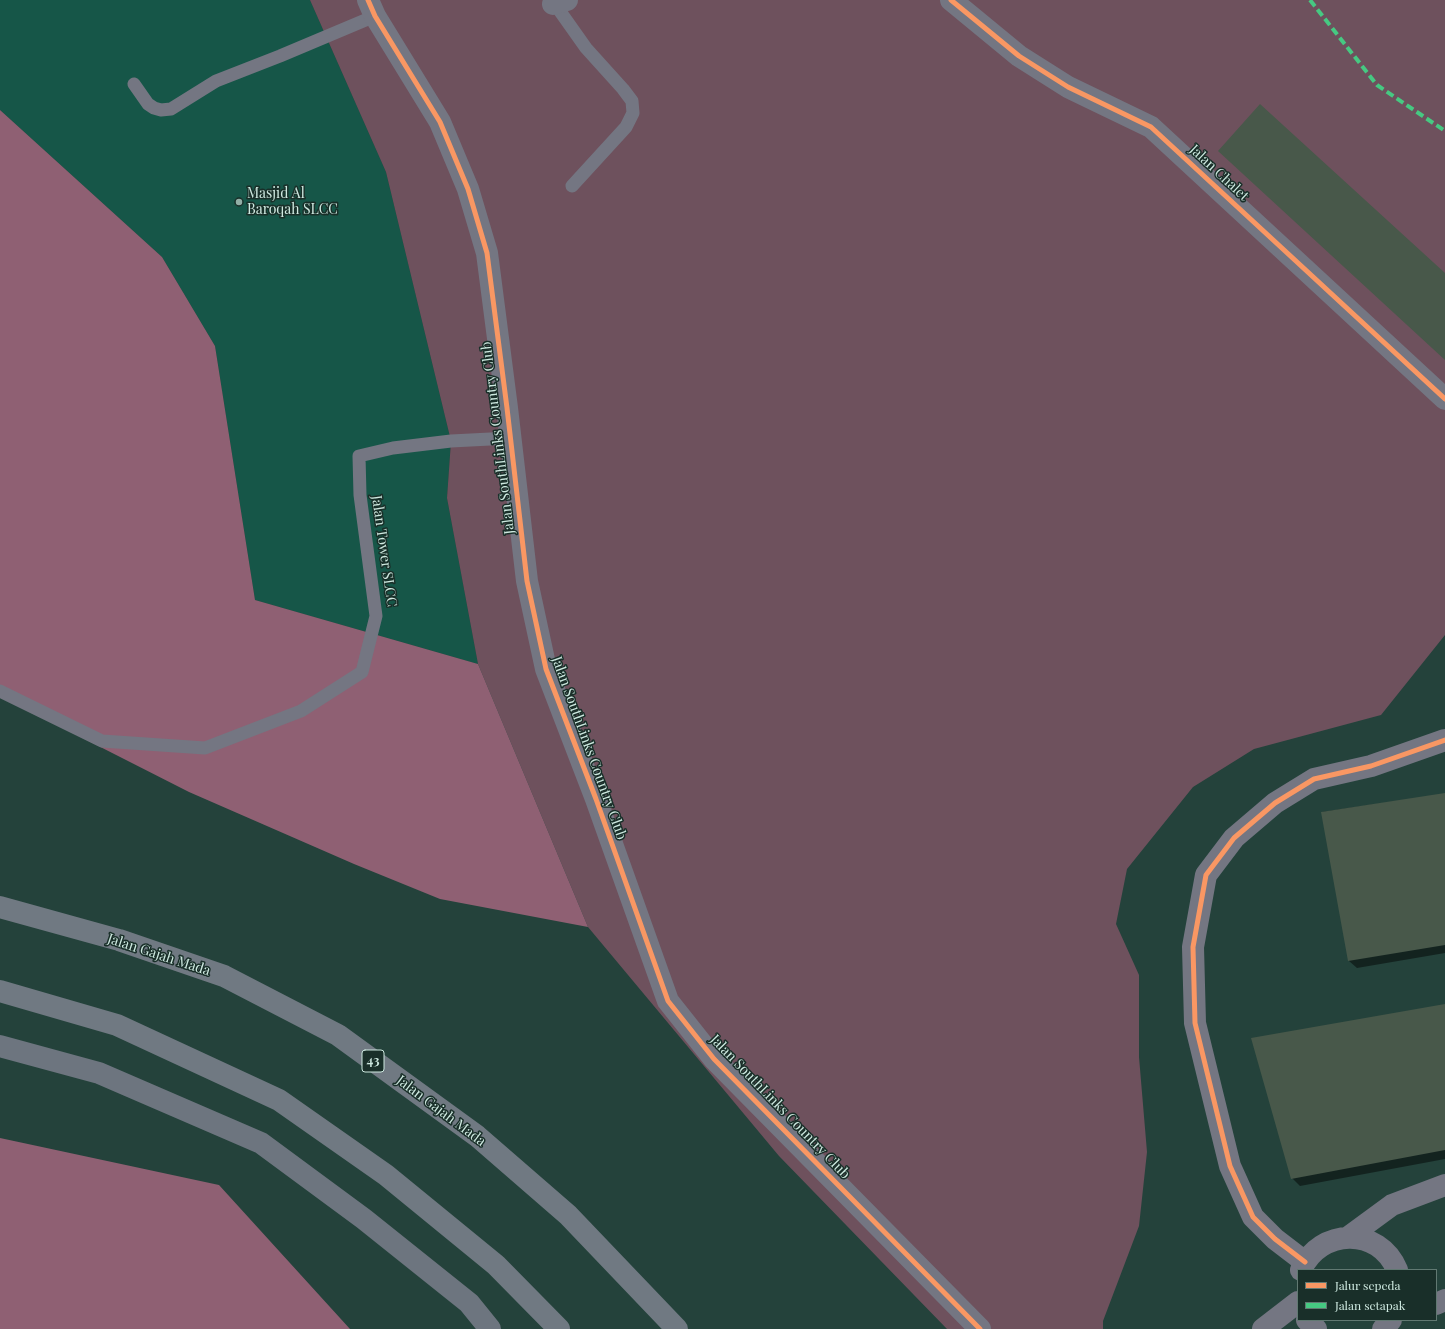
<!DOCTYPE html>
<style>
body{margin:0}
#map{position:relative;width:1445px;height:1329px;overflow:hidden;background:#24423b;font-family:"Playfair Display",serif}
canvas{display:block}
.legend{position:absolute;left:1297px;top:1269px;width:140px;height:52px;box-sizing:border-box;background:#192f29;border:1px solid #617972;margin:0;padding:5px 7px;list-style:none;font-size:12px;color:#cee9e0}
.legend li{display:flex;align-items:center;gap:8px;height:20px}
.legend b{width:20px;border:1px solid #617972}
</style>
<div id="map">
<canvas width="1445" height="1329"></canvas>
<ul class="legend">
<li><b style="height:5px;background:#f99763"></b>Jalur sepeda</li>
<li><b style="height:5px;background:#46c982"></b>Jalan setapak</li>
</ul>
</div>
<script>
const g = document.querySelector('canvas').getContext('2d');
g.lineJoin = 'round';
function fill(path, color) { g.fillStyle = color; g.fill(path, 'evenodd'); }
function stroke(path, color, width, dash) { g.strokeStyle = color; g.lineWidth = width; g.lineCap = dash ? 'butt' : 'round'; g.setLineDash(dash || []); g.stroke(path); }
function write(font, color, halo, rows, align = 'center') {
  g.font = font + ' "Playfair Display",serif'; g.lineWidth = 3; g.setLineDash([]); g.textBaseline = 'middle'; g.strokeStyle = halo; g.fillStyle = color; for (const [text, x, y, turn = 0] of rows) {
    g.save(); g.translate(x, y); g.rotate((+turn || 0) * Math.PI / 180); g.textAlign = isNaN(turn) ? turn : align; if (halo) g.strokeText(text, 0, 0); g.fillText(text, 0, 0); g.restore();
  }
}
const built = new Path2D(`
 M0 0H310L386 172 451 441 447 498 478 664 255 600 215 346 162 257 0 110Z`);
const green = new Path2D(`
 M310 0H1445V635L1381 715 1254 749 1193 787 1127 869 1116 924 1139 975V1057L1147 1152 1139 1226 1103 1321V1329H947L779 1156 588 927 478 664 447 498 451 441 386 172Z`);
const forest = new Path2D(`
 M0 110 162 257 215 346 255 600 478 664 588 927 440 899 354 864 189 792 0 696Z
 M0 1138 219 1185 350 1329H0Z`);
const shadow = new Path2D(`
 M1445 794V953L1357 968 1349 961 1322 812Z
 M1445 1005V1159L1300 1186 1292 1178Z`);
const building = new Path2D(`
 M1260 104 1445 273V360L1218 151Z
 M1445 793V945L1348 961 1321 812Z
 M1445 1004V1150L1291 1179 1251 1038Z`);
const lane = new Path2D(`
 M552 0 586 48 623 89 632 101 633 113 626 127 572 186
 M134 84 148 104 154 108 161 110 171 109 216 81 280 56 375 16
 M0 691 102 741 205 748 301 711 362 672 376 616 360 495 359 456 393 448 451 441 510 438`);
const street = new Path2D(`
 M368 0 375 16 440 122 468 189 487 253 507 408 527 581 546 669 596 799 668 1001 714 1059 980 1329
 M951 0 1019 56 1068 87 1151 127 1445 399
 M553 4 567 0
 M1347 1238 1392 1205 1445 1185
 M1305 1262 1275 1239 1253 1217 1230 1166 1195 1023 1193 947 1206 875 1234 838 1275 803 1314 779 1371 766 1445 740
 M1301 1270C1320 1228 1379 1226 1397 1270
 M1436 1304 1445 1300
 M1307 1320 1316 1329
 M1263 1329 1298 1302
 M1383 1329 1391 1320`);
const primary = new Path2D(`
 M0 1046 99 1073 261 1143 364 1219 469 1303 490 1329`);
const highway = new Path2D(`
 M0 907 119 940 224 976 338 1035 477 1136 568 1215 677 1329
 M0 991 117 1025 279 1100 386 1175 496 1265 559 1329`);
const quiet = new Path2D(`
 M1310 0 1377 85 1445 131`);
const cycleway = new Path2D(`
 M368 0 375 16 440 122 468 189 487 253 507 408 527 581 546 669 596 799 668 1001 714 1059 980 1329
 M951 0 1019 56 1068 87 1151 127 1445 399
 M1305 1262 1275 1239 1253 1217 1230 1166 1195 1023 1193 947 1206 875 1234 838 1275 803 1314 779 1371 766 1445 740`);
const markers = [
 [239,202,4,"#92afa6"]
];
const shields = [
 [373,1061,22]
];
const shieldNames = [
 ["43",373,1061]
];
const streetNames = [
 ["Jalan Chalet",1219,173,43],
 ["Jalan SouthLinks Country Club",498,438,-97],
 ["Jalan Tower SLCC",384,551,82],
 ["Jalan SouthLinks Country Club",589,748,70],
 ["Jalan Gajah Mada",159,955,18],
 ["Jalan SouthLinks Country Club",780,1107,46],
 ["Jalan Gajah Mada",441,1111,37]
];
const poiNames = [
 ["Masjid Al",247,194],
 ["Baroqah SLCC",247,210]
];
fill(built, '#165648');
fill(green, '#6e515d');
fill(forest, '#8f6073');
fill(shadow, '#0007');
fill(building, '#48584a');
stroke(lane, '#747682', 13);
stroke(street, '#747682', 22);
stroke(primary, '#6d757f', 22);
stroke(highway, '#707982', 22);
stroke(quiet, '#46c982', 4, [8, 4]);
stroke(cycleway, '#f99763', 5);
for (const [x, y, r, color] of markers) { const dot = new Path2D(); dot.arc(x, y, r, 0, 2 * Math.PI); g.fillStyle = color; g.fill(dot); stroke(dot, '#192f29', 1.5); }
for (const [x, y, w] of shields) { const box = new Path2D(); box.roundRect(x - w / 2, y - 11, w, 22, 3); g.fillStyle = '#192f29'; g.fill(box); stroke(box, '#cee9e0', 1); }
write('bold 13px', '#cee9e0', null, shieldNames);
write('14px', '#cee9e0', '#192f29', streetNames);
write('14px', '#cee9e0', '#192f29', poiNames, 'left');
</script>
